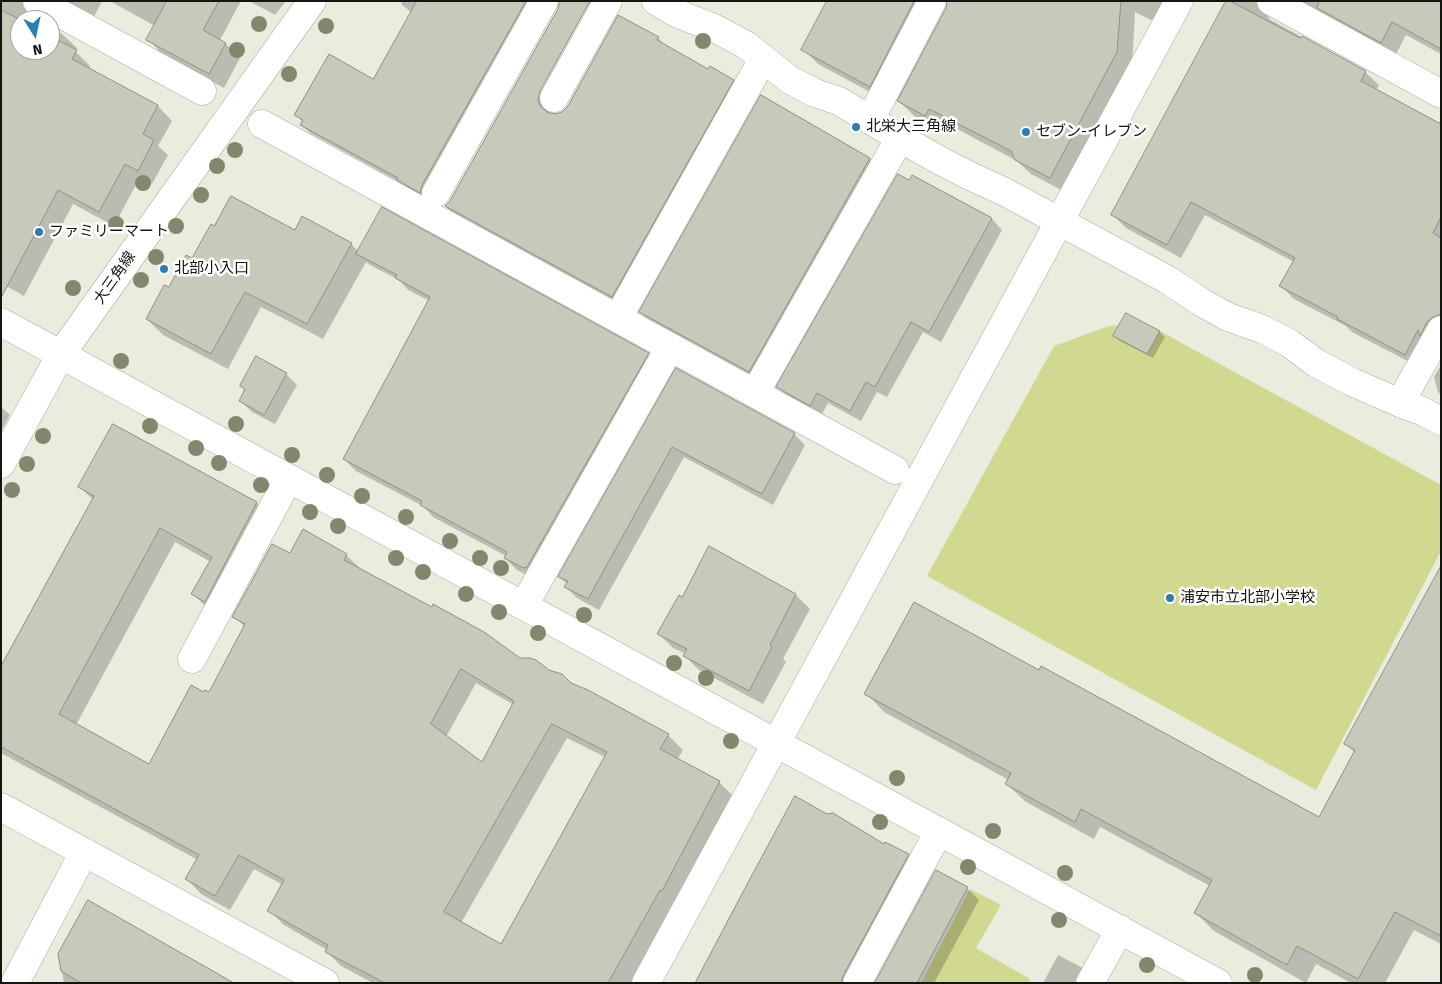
<!DOCTYPE html>
<meta charset="utf-8">
<style>
body{margin:0}
#map{position:relative;width:1442px;height:984px;overflow:hidden;background:#eaecde;font-family:"Fira Sans",sans-serif}
canvas{display:block}
.frame{position:absolute;inset:0;border:2px solid #141510;pointer-events:none}
.north{position:absolute;left:10px;top:10px;width:50px;height:50px;box-sizing:border-box;background:#fff;border:1px solid #a1a19f;border-radius:50%;rotate:170deg;font-size:14px;font-weight:700;line-height:20px;text-align:center;color:#141510}
.north::after{content:'';display:block;margin:auto;width:18px;height:22px;background:#2a7faf;clip-path:polygon(50% 0,100% 100%,50% 72%,0 100%)}
</style>
<div id="map">
<canvas width="1442" height="984"></canvas>
<div class="frame"></div>
<div class="north">N</div>
</div>
<script>
const g = document.querySelector('canvas').getContext('2d');
g.lineJoin = 'round';
function fill(path, color) { g.fillStyle = color; g.fill(path, 'evenodd'); }
function stroke(path, color, width, dash) { g.strokeStyle = color; g.lineWidth = width; g.lineCap = dash ? 'butt' : 'round'; g.setLineDash(dash || []); g.stroke(path); }
function write(font, color, halo, rows, align = 'center') {
  g.font = font + ' "Fira Sans","Noto Sans JP",sans-serif'; g.lineWidth = 5; g.setLineDash([]); g.textBaseline = 'middle'; g.strokeStyle = halo; g.fillStyle = color; for (const [text, x, y, turn = 0] of rows) {
    g.save(); g.translate(x, y); g.rotate((+turn || 0) * Math.PI / 180); g.textAlign = isNaN(turn) ? turn : align; if (halo) g.strokeText(text, 0, 0); g.fillText(text, 0, 0); g.restore();
  }
}
const green = new Path2D(`
 M1145 323 1441 485V551L1316 790 927 576 1054 346 1109 326Z
 M970 889 1001 905 976 948 1030 979 1028 983H921Z`);
const shadow = new Path2D(`
 M1 1H46L38 8 35 16 37 20H20V50H50V27L62 34 77 48 75 51 90 66 89 69 158 106 172 121 158 146 168 155 152 184 140 177 114 226 73 204 24 296 1 283Z
 M60 1H102L93 19Z
 M110 1H241L220 40 226 44 240 58 224 88 162 54 148 39 155 26Z
 M249 1H286L275 15Z
 M403 1H540L429 201 407 189 403 184 310 133 302 125 303 122 296 115 374 80 412 13 401 4Z
 M561 1H590L599 10 547 108 548 113 555 115 562 113 569 106 619 17 658 38 667 47 709 71 733 81 742 89 621 305 455 215 446 206 451 201 559 9ZM587 4H590L538 97 536 96Z
 M829 1H941L885 100 818 64 803 49Z
 M949 1H1164L1153 21 1135 12 1132 67 1065 192 1031 174 1017 161 944 122 940 130 914 116 899 101 947 9Z
 M1228 1H1276L1270 8 1268 16 1269 19 1365 72 1379 85 1376 90 1438 124 1441 120V336L1419 367 1352 332 1346 326 1294 299 1281 286 1294 262 1205 215 1181 258 1126 228 1112 214Z
 M1295 1H1441V54L1406 35 1395 56Z
 M841 143 870 159 875 165 755 377 646 318 641 312Z
 M912 177 992 219 1002 230 941 342 923 332 887 397 877 392 861 421 828 403 821 416 789 398 778 387Z
 M214 227 295 232 351 244 359 252 648 354 660 366 536 580 517 570 505 558 506 556 433 517 423 506 356 471 344 459 430 301 408 290 399 280 370 265 366 262 323 339 261 307 228 369 163 335 147 319 193 260Z
 M1126 315 1160 332 1165 337 1153 358 1120 341 1115 336Z
 M1441 365V395L1438 392 1434 377Z
 M676 370 794 434 805 445 773 505 684 457 599 610 577 598 566 587 567 584 559 577Z
 M286 374 297 385 275 424 252 412 241 401 246 391 241 386Z
 M1 407 10 415 1 431Z
 M113 426 257 503 271 518 208 609 193 594 211 562 175 542 76 725 149 765 205 693H209L245 627 234 616 291 555H346L361 569 520 660 570 684 668 735 683 750 677 760 719 782 734 797 631 983H373L341 966 327 952V950L284 925 269 910 283 885 254 869 230 910 201 894 187 879 198 860 1 753V669L93 500 80 487ZM476 683 514 705 482 764 446 737ZM567 738 605 757 502 946 461 923Z
 M710 548 796 595 810 609 783 659 786 662 763 704 699 670 685 656 686 654 673 648 659 634 682 598Z
 M1441 569V944L1414 930 1385 983H1351L1316 964 1306 983 1214 931 1195 912 1210 886 1100 827 1094 839 1026 802 1007 784 1009 780 884 712 866 693 1040 672 1319 819 1355 753 1346 744Z
 M885 845 908 855 919 867 857 983H697Z
 M967 888 979 900 934 983H876Z
 M59 954 231 983H64Z
 M1058 955 1081 967 1092 979 1090 983H1043Z`);
const building = new Path2D(`
 M167 1H219L203 30 226 43 209 74 146 40Z
 M417 1H526L422 185 420 193 397 180 398 178 300 125 303 120 294 115 329 54 373 79Z
 M560 1H590L540 91 538 99 540 106 547 112 555 114 562 112 568 106 618 15 659 37 657 40 708 69 710 66 734 80 612 297 445 206 450 201 558 9Z
 M827 1H914L870 87 801 50Z
 M947 1H1121L1117 52 1050 178 1015 160 1011 151 929 109 925 116 897 101 946 8Z
 M1226 1H1230L1300 38 1302 36 1366 71 1361 81 1441 124V217L1433 233 1441 238V314L1433 317 1427 322 1420 336 1418 330 1405 355 1337 319 1338 317 1279 286 1295 258 1191 202 1167 245 1111 215Z
 M1320 1H1441V49L1392 22 1381 43 1317 8Z
 M1 10 21 20 20 50H50V36L77 50 72 59 158 105 143 134 154 140 138 171 125 164 99 212 58 190 1 298Z
 M761 95 870 158 749 372 639 312Z
 M898 174 909 180 912 175 992 218 929 332 911 322 875 387 866 382 850 411 817 393 810 406 776 387Z
 M231 196 295 230 302 216 352 243 307 324 245 292 211 354 146 319 164 285 169 287 186 255 192 258 211 224 214 226Z
 M382 207 649 353 527 567 523 568 504 558 507 552 420 505 422 501 343 459 430 297 395 278 397 275 356 254Z
 M1126 313 1160 331 1147 354 1113 336Z
 M256 356 287 373 264 415 239 401 245 389 240 386Z
 M676 368 795 433 762 494 672 447 588 599 564 587 568 581 558 577Z
 M113 424 257 502 205 602 191 594 212 557 160 528 59 714 149 764 191 685 204 692 205 690 209 692 245 624 232 617 272 544 290 553 303 529 347 554 344 560 432 607 433 604 484 632 520 658H530L536 660 549 670 562 674 571 683 588 690 669 734 660 749 720 781 662 891 660 890 608 983H385L325 952 328 945 267 911 284 880 239 855 215 896 185 879 199 855 1 747V666L94 496 78 487ZM461 669 514 701 482 762 431 724ZM552 724 607 752 501 944 444 912Z
 M709 546 796 594 770 645 772 647 749 691 683 656 687 649 657 634 679 595 682 597Z
 M1441 566V936L1395 912 1358 979 1297 946 1287 965 1194 913 1212 880 1081 809 1075 822 1005 784 1011 773 864 694 914 602 1039 670 1041 666 1319 817 1355 750 1344 744Z
 M795 796 827 814 833 813 884 844 885 842 909 854 843 976 841 983H695L744 890Z
 M936 870 968 887 917 983H875Z
 M88 900 234 983H81L61 971 58 954Z`);
const minor = new Path2D(`
 M37 1 202 91
 M656 1 676 13 714 28 746 45 790 80 815 93 839 101 900 138 939 160 970 176 1003 191 1168 280 1201 302 1228 317 1262 329 1289 343 1316 363 1352 382 1400 403 1422 411 1441 421
 M1271 1 1441 94
 M554 98 608 1
 M870 120 932 1
 M262 124 895 470
 M436 193 544 1
 M618 318 763 59
 M1 322 1218 983
 M755 393 900 138
 M1400 403 1441 330
 M1 464 61 354 312 1
 M524 605 670 347
 M192 659 289 478
 M1 807 325 983
 M15 983 84 852
 M646 983 1179 1
 M857 983 939 831
 M1090 983 1120 929`);
const trees = [
 [259,24],
 [326,26],
 [703,41],
 [237,50],
 [289,74],
 [235,150],
 [217,166],
 [143,183],
 [201,195],
 [116,224],
 [176,226],
 [156,257],
 [141,280],
 [73,288],
 [121,361],
 [236,424],
 [150,426],
 [43,436],
 [196,448],
 [292,455],
 [219,463],
 [27,464],
 [327,475],
 [261,485],
 [12,490],
 [362,496],
 [310,512],
 [406,517],
 [338,526],
 [450,541],
 [396,558],
 [480,558],
 [501,568],
 [423,572],
 [466,594],
 [499,612],
 [584,615],
 [538,633],
 [674,663],
 [706,678],
 [731,741],
 [897,778],
 [880,822],
 [993,831],
 [968,867],
 [1065,873],
 [1059,920],
 [1147,965],
 [1255,975]
];
const markers = [
 [856,127,5,"#2a7faf"],
 [1026,132,5,"#2a7faf"],
 [39,232,5,"#2a7faf"],
 [164,269,5,"#2a7faf"],
 [1170,598,5,"#2a7faf"]
];
const poiNames = [
 ["北栄大三角線",866,127],
 ["セブン-イレブン",1036,132],
 ["ファミリーマート",49,232],
 ["北部小入口",174,269],
 ["浦安市立北部小学校",1180,598]
];
const streetNames = [
 ["大三角線",115,278,-55]
];
fill(green, '#d1d990');
fill(shadow, '#0003');
fill(building, '#c7c9bb');
stroke(building, '#8e9083', 1);
stroke(minor, '#aaac9f', 29);
stroke(minor, '#fff', 28);
g.fillStyle = '#84876d';
for (const [x, y] of trees) { g.beginPath(); g.arc(x, y, 8, 0, 2 * Math.PI); g.fill(); }
for (const [x, y, r, color] of markers) { const dot = new Path2D(); dot.arc(x, y, r, 0, 2 * Math.PI); g.fillStyle = color; g.fill(dot); stroke(dot, '#fff', 2); }
write('15px', '#141510', '#fff', poiNames, 'left');
write('15px', '#141510', '#fff', streetNames);
</script>
